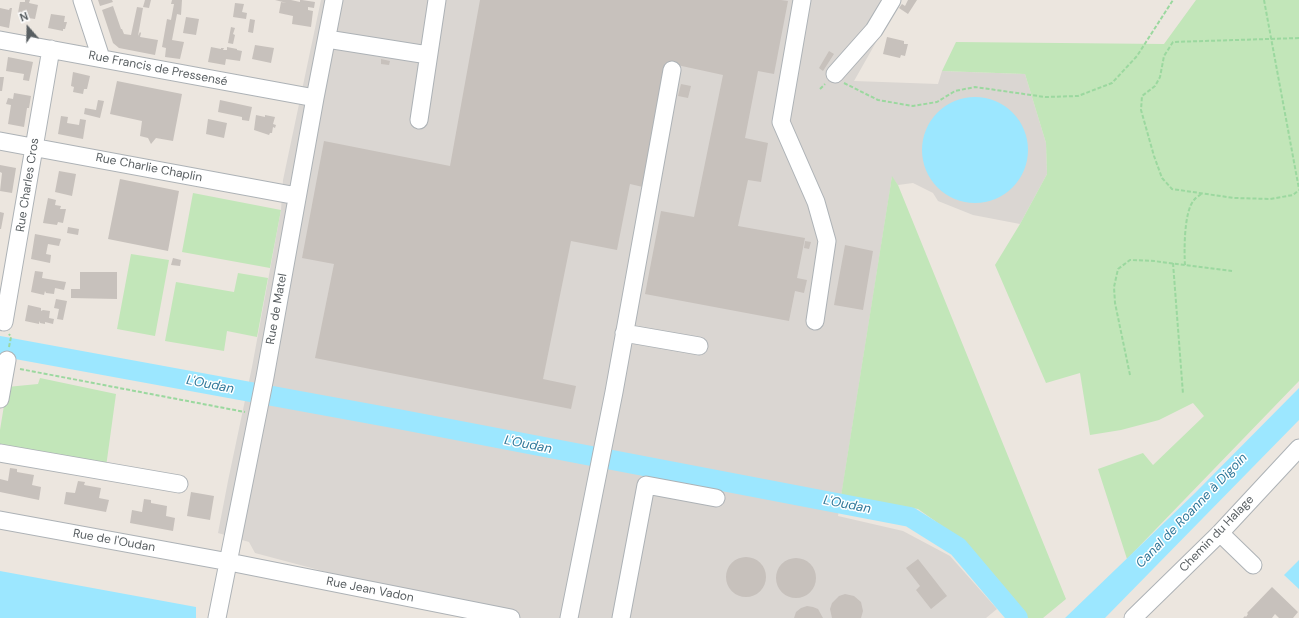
<!DOCTYPE html>
<meta charset="utf-8">
<style>
body{margin:0}
#map{position:relative;width:1299px;height:618px;overflow:hidden;background:#ece6df;font-family:"DM Sans",sans-serif}
canvas{display:block}
.north{position:absolute;left:8px;top:8px;width:40px;height:40px;-webkit-text-stroke:3px #fff;paint-order:stroke;rotate:340deg;font-size:11px;font-weight:700;line-height:16px;text-align:center;color:#585e61}
.north::after{content:'';display:block;margin:auto;width:14px;height:18px;background:#585e61;clip-path:polygon(50% 0,100% 100%,50% 72%,0 100%)}
</style>
<div id="map">
<canvas width="1299" height="618"></canvas>
<div class="north">N</div>
</div>
<script>
const g = document.querySelector('canvas').getContext('2d');
g.lineJoin = 'round';
function fill(path, color) { g.fillStyle = color; g.fill(path, 'evenodd'); }
function stroke(path, color, width, dash) { g.strokeStyle = color; g.lineWidth = width; g.lineCap = dash ? 'butt' : 'round'; g.setLineDash(dash || []); g.stroke(path); }
function write(font, color, halo, rows, align = 'center') {
  g.font = font + ' "DM Sans",sans-serif'; g.lineWidth = 3; g.setLineDash([]); g.textBaseline = 'middle'; g.strokeStyle = halo; g.fillStyle = color; for (const [text, x, y, turn = 0] of rows) {
    g.save(); g.translate(x, y); g.rotate((+turn || 0) * Math.PI / 180); g.textAlign = isNaN(turn) ? turn : align; if (halo) g.strokeText(text, 0, 0); g.fillText(text, 0, 0); g.restore();
  }
}
const industrial = new Path2D(`
 M321 0H900L854 81 938 84 942 71 1025 74 1046 143 1047 174 1020 224 973 215 938 201 933 193 913 183 898 185 892 177 838 516 903 531 950 556 997 609 986 618H499L255 553 249 542 218 533 228 481 252 367 281 210 283 180Z`);
const green = new Path2D(`
 M1196 0H1299V381L1127 559 1098 469 1143 453 1153 465 1204 416 1193 403 1159 420 1121 430 1090 435 1080 373 1046 383 995 265 1020 224 1047 174 1046 143 1025 74 942 71 956 42 1164 44Z
 M892 176 898 185 1066 599 1043 618H1028L962 540 918 509 841 496Z
 M193 193 281 210 270 268 182 252Z
 M131 254 169 260 155 336 117 329Z
 M238 273 268 278 257 337 227 331 224 351 165 341 176 282 234 292Z
 M40 378 116 394 106 467 0 445V430L7 387 38 384Z`);
const water = new Path2D(`
 M922 150a53 53 0 1 1 106 0a53 53 0 1 1-106 0Z
 M1299 388V420L1105 618H1065L1195 493Z
 M1299 560V589L1284 575Z
 M0 571 196 607V618H0Z`);
const river = new Path2D(`
 M0 346 398 419 910 517 958 547 1018 618`);
const building = new Path2D(`
 M25 0H30L29 3 38 5 35 19 22 17V14L18 13 20 2H25Z
 M98 0H112L113 2 100 6Z
 M145 0H151L149 8 143 7Z
 M172 0H182L181 15 177 14 172 40 184 42 180 59 165 57 166 48 162 47 167 19 171 20 174 4H171Z
 M275 0H291L300 2V0H302L315 2 314 8 308 7V10L313 11 311 27 292 24 293 16 279 13 281 2 287 3Z
 M480 0H781L788 1 774 74 758 71 745 138 768 143 761 182 748 180 738 226 805 238 797 278 807 280 804 293 795 291 789 321 645 294 661 211 694 217 723 75 668 63 643 187 630 184 617 250 571 241 543 379 576 386 571 409 315 358 334 264 302 258 324 141 450 166Z
 M908 0H917L908 14 899 8 902 4 905 6Z
 M235 3 244 4 242 12 247 13 246 19 233 17Z
 M113 6 121 29H122L124 34 131 35 137 7 143 8 138 36 140 32 141 33 140 37 158 40 155 55 119 48 113 43 102 10Z
 M0 8 9 10 10 8H12L9 28 0 26Z
 M51 14 65 16 64 22H67L65 29H63V31L48 28Z
 M186 17 199 19 196 35 183 33Z
 M250 19 255 20 253 33 248 32Z
 M231 27 235 28 233 34 235 35 233 44 228 43Z
 M887 37 904 41V44H908L905 56 901 55 900 58 883 54Z
 M255 45 274 48 271 63 252 59Z
 M211 47 221 49V48H224L223 50H227V47L237 49V50L242 51 240 61 226 59 225 65 208 62Z
 M829 51 834 54 823 71 819 68Z
 M8 57 33 62 29 81 23 80 24 74 6 71Z
 M381 59 390 61 389 65 381 64Z
 M73 72 90 76 87 89H84L83 94 73 92 74 87 71 86Z
 M0 77H4L2 91H0Z
 M117 81 182 94 173 141 156 138 151 144 148 138 140 136 142 121 110 114Z
 M681 84 691 86 688 98 678 96Z
 M14 93 31 96 29 108H27L24 127 8 124 11 105 6 104 8 98 13 99Z
 M98 100 104 101 100 118 84 114 85 108 96 110Z
 M220 100 252 107 249 121 242 120V117L218 112Z
 M256 115 265 117V115L275 117 273 124 276 125 275 128 273 127 272 133H270L269 135 254 130Z
 M61 116 68 117 67 123 79 125 80 119 86 120 83 139 58 134Z
 M208 119 227 123 224 138 206 134Z
 M0 165 16 168 12 193 0 191 2 173 0 172Z
 M59 171 76 174 72 196 55 192Z
 M120 179 179 191 168 251 108 239Z
 M48 198 56 200 55 205 61 206 60 209H66L63 223 58 222 57 225 43 223Z
 M0 212 4 213 1 229H0Z
 M68 227 79 229 78 235 67 233Z
 M35 234 61 239 59 246 48 244 46 254 51 255 50 263 31 259Z
 M805 241 811 242 809 249 804 248Z
 M845 245 873 251 863 310 834 305Z
 M173 258 181 260 180 266 171 265Z
 M35 271 43 272 42 278 66 282 64 290 55 288 54 294 46 293 45 291 44 295 31 292Z
 M80 272H117V299L71 298V289H80Z
 M56 299 67 301 63 320 57 319 59 309 54 308Z
 M28 305 41 308V311L43 310 50 311 49 318 54 319 53 324 45 322V324L40 323 39 321V324L25 321Z
 M10 468 17 469V472L34 475 32 485 41 487 39 500 0 492V479L8 481Z
 M78 481 85 482 84 485 101 488 99 498 109 500 106 512 64 504 66 492 75 493Z
 M191 492 214 496 210 520 187 516Z
 M144 499 151 500V503L167 506 166 516 175 518 173 531 130 523 132 510 142 512Z
 M726 577a20 20 0 1 1 40 0a20 20 0 1 1-40 0Z
 M776 578a20 20 0 1 1 40 0a20 20 0 1 1-40 0Z
 M918 559 947 596 931 609 916 590 920 586 906 568Z
 M1272 587 1298 612 1293 618H1279L1275 614 1272 618H1243L1245 616 1246 617 1248 614 1247 613Z
 M845 594 854 596 861 602 863 611 861 618H832L830 609 832 603 839 596Z
 M807 606 813 607 818 609 823 618H794L796 612 801 608Z`);
const path = new Path2D(`
 M1264 0 1299 189
 M1299 38 1173 42 1164 56 1160 77 1155 86 1142 96 1141 110 1154 156 1162 178 1172 189 1234 198 1270 199 1293 195 1299 190
 M844 83 878 100 913 106 937 102 955 91 975 87 1045 97 1078 96 1112 83 1137 56 1173 0
 M820 89 825 84
 M1173 263 1183 394
 M1185 265C1184 250 1184 211 1194 200 1195 198 1199 196 1201 194
 M9 347 11 337 9 334
 M20 369 245 412
 M1130 375 1115 303 1114 287 1118 269 1130 260 1154 261 1232 271`);
const minor = new Path2D(`
 M82 0 101 58
 M802 0 781 122 816 202 827 241 815 321
 M327 39 428 55
 M0 40 315 98
 M835 74 874 30 892 0
 M419 120 437 0
 M0 141 297 196
 M4 322 51 49
 M624 333 699 346
 M0 399 7 360
 M0 453 179 484
 M0 520 229 562 511 618
 M1220 533 1253 565
 M217 618 265 377 315 98 334 0
 M569 618 614 392 672 70
 M621 618 646 485 716 498
 M1133 618 1220 533 1299 448`);
const streetNames = [
 ["Rue Francis de Pressensé",158,69,11],
 ["Rue Charlie Chaplin",149,168,11],
 ["Rue Charles Cros",28,185,-81],
 ["Rue de Matel",277,309,-80],
 ["Chemin du Halage",1217,534,-46],
 ["Rue de l'Oudan",114,541,10],
 ["Rue Jean Vadon",370,590,11]
];
const waterNames = [
 ["L'Oudan",210,385,11],
 ["L'Oudan",528,445,11],
 ["L'Oudan",847,505,11],
 ["Canal de Roanne à Digoin",1192,511,-46]
];
fill(industrial, '#dad6d2');
fill(green, '#c2e6b9');
fill(water, '#9ce7ff');
stroke(river, '#9ce7ff', 20);
fill(building, '#c7c1bc');
stroke(minor, '#adb2b6', 19);
stroke(path, '#9bd89f', 2, [4, 2]);
stroke(minor, '#fff', 17);
write('12px', '#585e61', '#fff', streetNames);
write('italic 13px', '#2f789a', '#fff', waterNames);
</script>
